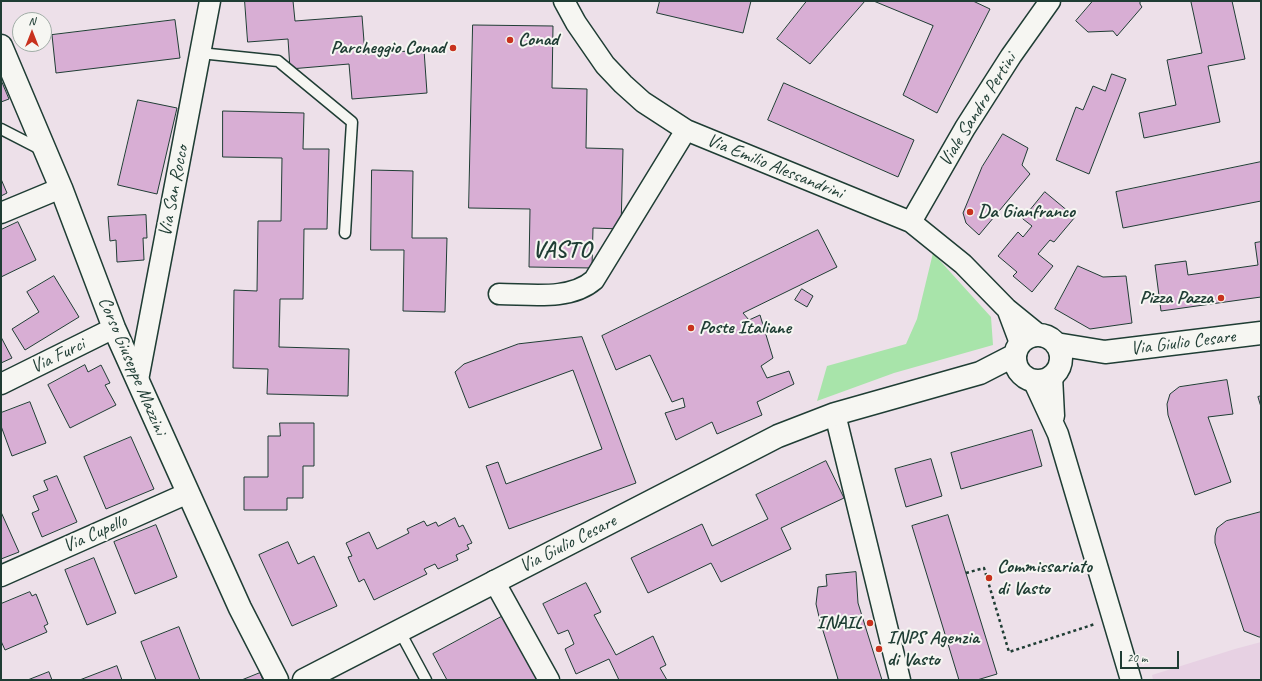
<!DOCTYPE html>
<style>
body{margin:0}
#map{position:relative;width:1262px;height:681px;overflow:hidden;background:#ede0e9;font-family:Caveat,sans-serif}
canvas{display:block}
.frame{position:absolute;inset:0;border:2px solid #1f3d34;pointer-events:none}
.north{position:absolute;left:12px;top:12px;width:40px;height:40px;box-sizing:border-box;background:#f6f6f2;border:1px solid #a0aca6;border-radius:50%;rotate:0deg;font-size:11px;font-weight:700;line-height:16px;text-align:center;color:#1f3d34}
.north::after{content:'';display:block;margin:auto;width:14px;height:18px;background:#c8321e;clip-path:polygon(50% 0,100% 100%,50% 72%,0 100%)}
.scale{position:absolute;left:1120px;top:651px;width:59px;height:18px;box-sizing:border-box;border:2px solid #1f3d34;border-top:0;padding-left:5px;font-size:12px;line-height:14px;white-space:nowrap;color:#1f3d34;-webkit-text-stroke:3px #f6f6f2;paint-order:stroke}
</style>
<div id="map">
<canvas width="1262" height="681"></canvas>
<div class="frame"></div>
<div class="north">N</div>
<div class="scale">20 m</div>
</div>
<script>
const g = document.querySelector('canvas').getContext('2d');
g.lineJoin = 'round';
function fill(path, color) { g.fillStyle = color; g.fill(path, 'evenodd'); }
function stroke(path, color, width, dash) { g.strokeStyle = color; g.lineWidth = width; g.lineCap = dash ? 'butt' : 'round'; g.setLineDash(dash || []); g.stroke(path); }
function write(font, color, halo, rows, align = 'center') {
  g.font = font + ' Caveat,sans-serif'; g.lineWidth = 4; g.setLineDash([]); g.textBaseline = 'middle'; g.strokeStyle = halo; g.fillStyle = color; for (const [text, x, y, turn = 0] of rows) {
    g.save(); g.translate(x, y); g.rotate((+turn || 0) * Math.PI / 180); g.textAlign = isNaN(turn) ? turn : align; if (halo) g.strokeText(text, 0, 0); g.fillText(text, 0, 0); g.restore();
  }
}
const built = new Path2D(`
 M1261 642V680H1153L1152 675 1235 649Z`);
const green = new Path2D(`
 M933 253 991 317 993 345 894 373 817 401 827 366 906 344 917 319Z`);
const building = new Path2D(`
 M245 1H293L295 21 362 16 365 54 424 50 427 93 352 99 349 64 290 69 288 39 248 42Z
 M660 1H751L743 33 657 13Z
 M807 1H865L810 64 777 39Z
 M874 1H973L990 9 937 113 903 95 933 26Z
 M1093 1H1140V4L1142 7 1117 36 1113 31 1088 32 1076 21Z
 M1196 1H1232L1245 59 1208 66 1220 122 1144 138 1139 113 1176 105 1167 60 1202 53 1191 2Z
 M175 20 180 58 56 73 52 35Z
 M473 25 553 26 552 88 587 89 586 148 623 149 621 229 593 228 592 268 529 267 530 209 469 208Z
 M1112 74 1126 79 1089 174 1056 160 1076 107 1083 110 1093 86 1105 91Z
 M1 80 9 99 1 102Z
 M784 83 914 140 898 177 768 120Z
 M138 100 177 108 157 194 118 185Z
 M223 111 304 113 303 149H329L327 229H304L303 299H280L279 347 349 349 348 396 267 394 268 369 233 368 234 290 257 291 258 221H281L282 158 223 157Z
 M1003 134 1028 148 1022 165 1030 174 979 235 966 223 963 213 982 167Z
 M1261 162V201L1123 228 1116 192Z
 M372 170 413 171 412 238H447L445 312 403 311 404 250H371Z
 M1 179 7 193 1 196Z
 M1045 192 1075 217 1054 242 1050 240 1038 254 1053 266 1032 292 1013 276 1017 272 998 256 1018 232 1023 237 1032 226 1023 219Z
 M146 215 147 238H143L144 260 117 262 116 240 110 241 108 217Z
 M18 222 36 260 1 277V230Z
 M818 230 837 267 743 313 749 320 760 315 773 358 761 366 767 378 789 371 794 384 757 402 762 415 717 434 712 422 676 440 665 413 685 407 683 398 672 402 650 355 616 370 602 336Z
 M1261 242V297L1161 311 1155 265 1186 261 1188 275 1258 265 1255 243Z
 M1078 266 1103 277 1126 276 1132 323 1090 329 1055 309Z
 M54 276 79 317 25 350 12 329 39 312 27 292Z
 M802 289 813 296 807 307 795 300Z
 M1 337 12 358 1 363Z
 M582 337 636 483 509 529 486 466 498 462 506 484 602 449 573 370 469 408 455 372 464 364 518 344Z
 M85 365 88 372 101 365 110 383 105 385 116 405 70 428 48 385Z
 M1227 380 1233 414 1208 417 1231 482 1195 495 1168 415 1167 404 1170 394 1179 387Z
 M1261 396V407L1258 397Z
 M30 402 46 443 12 456 1 426V413Z
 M280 423H314V466H303V498H287V510H244V477H268V436H280Z
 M1032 430 1042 466 961 489 951 453Z
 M131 437 154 489 106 509 84 457Z
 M931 459 942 496 906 507 895 469Z
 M826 461 844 498 781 528 791 549 721 582 711 563 648 593 631 558 702 524 712 546 768 519 756 495Z
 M57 476 77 522 42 537 32 513 39 510 33 496 48 490 44 481Z
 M1 512 19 552 1 559Z
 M1261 512V637H1259L1244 631 1215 543V536L1217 528 1226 521Z
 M948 515 997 674 977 680H959L912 526Z
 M455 518 459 527 463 525 472 543 467 545 469 549 456 555 458 560 438 569 435 564 424 569 427 574 374 600 364 579 359 582 348 557 352 556 346 543 369 532 377 549 409 533 407 529 424 521 427 526 436 522 438 526Z
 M156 525 177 577 135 594 114 542Z
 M288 542 298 564 314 556 337 606 292 626 259 555Z
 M94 558 116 613 87 625 65 570Z
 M856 572 858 603 882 680H836L838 679 820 621 816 604 818 587 827 586 826 575Z
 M586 583 601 612 594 615 616 655 653 636 666 665 660 668 667 680H619L609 659 576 674 565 649 574 644 568 630 558 634 543 604Z
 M30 592 32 596 36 594 48 624 44 626 47 632 5 650 1 641V604Z
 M503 616 538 680H447L433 654Z
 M179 627 200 680H156L141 642Z
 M117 666 122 680H80Z
 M49 672 52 680H28Z
 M260 673 263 680H242Z`);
const path = new Path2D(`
 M966 573 984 568 1009 652 1095 624`);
const lane = new Path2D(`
 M200 53 278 61 352 122 345 233
 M1 129 42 150
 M399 630 426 680`);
const street = new Path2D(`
 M564 1 576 23 605 65 623 84 643 102 686 130 911 222 963 264 1007 309 1039 335
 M1 213 61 188
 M911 222 965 128 1011 56 1050 1
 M499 294C529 294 570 301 594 280L686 130
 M1008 311 1020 343
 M1052 376 1054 416
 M138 380 210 1
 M1033 380 1058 434 1131 680
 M1 384 114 328
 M835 414 900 680
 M1 576 188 493
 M494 581 549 680`);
const secondary = new Path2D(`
 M1 46 61 188 114 328 240 608 277 680
 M1015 358a23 23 0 1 1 46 0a23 23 0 1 1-46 0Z
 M1056 344 1105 352 1261 333
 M304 680 778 436 835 414 980 373 1015 355`);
const markers = [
 [510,40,4,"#c8321e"],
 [453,48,4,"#c8321e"],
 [970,212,4,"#c8321e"],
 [1221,298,4,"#c8321e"],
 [691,328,4,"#c8321e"],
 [989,578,4,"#c8321e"],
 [870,623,4,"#c8321e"],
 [879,649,4,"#c8321e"]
];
const poiNames = [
 ["Conad",518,40],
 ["Parcheggio Conad",445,48,"right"],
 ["Da Gianfranco",978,212],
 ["Pizza Pazza",1213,298,"right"],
 ["Poste Italiane",699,328],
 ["Commissariato",997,567],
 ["di Vasto",997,589],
 ["INAIL",862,623,"right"],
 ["INPS Agenzia",887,638],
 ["di Vasto",887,660]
];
const streetNames = [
 ["Viale Sandro Pertini",978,110,-58],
 ["Via Emilio Alessandrini",775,167,22],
 ["Via San Rocco",174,191,-79],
 ["Via Giulio Cesare",1183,343,-7],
 ["Via Furci",58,356,-26],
 ["Corso Giuseppe Mazzini",132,366,67],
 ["Via Cupello",95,534,-24],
 ["Via Giulio Cesare",568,544,-27]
];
const districtNames = [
 ["VASTO",562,251]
];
fill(built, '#e7d1e3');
fill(green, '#a8e4aa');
fill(building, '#d8aed4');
stroke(building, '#1f3d34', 1);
stroke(lane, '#1f3d34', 13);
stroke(street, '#1f3d34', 23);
stroke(secondary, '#1f3d34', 25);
stroke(path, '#1f3d34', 2.5, [3, 3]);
stroke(lane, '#f6f6f2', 10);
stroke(street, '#f6f6f2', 20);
stroke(secondary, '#f6f6f2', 22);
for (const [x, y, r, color] of markers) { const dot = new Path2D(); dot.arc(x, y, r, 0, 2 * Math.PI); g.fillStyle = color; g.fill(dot); stroke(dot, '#f6f6f2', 1.5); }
write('bold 19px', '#1f3d34', '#f6f6f2', poiNames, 'left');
write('19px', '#1f3d34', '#f6f6f2', streetNames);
g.letterSpacing = '1px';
write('bold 23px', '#1f3d34', '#f6f6f2', districtNames);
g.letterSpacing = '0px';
</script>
